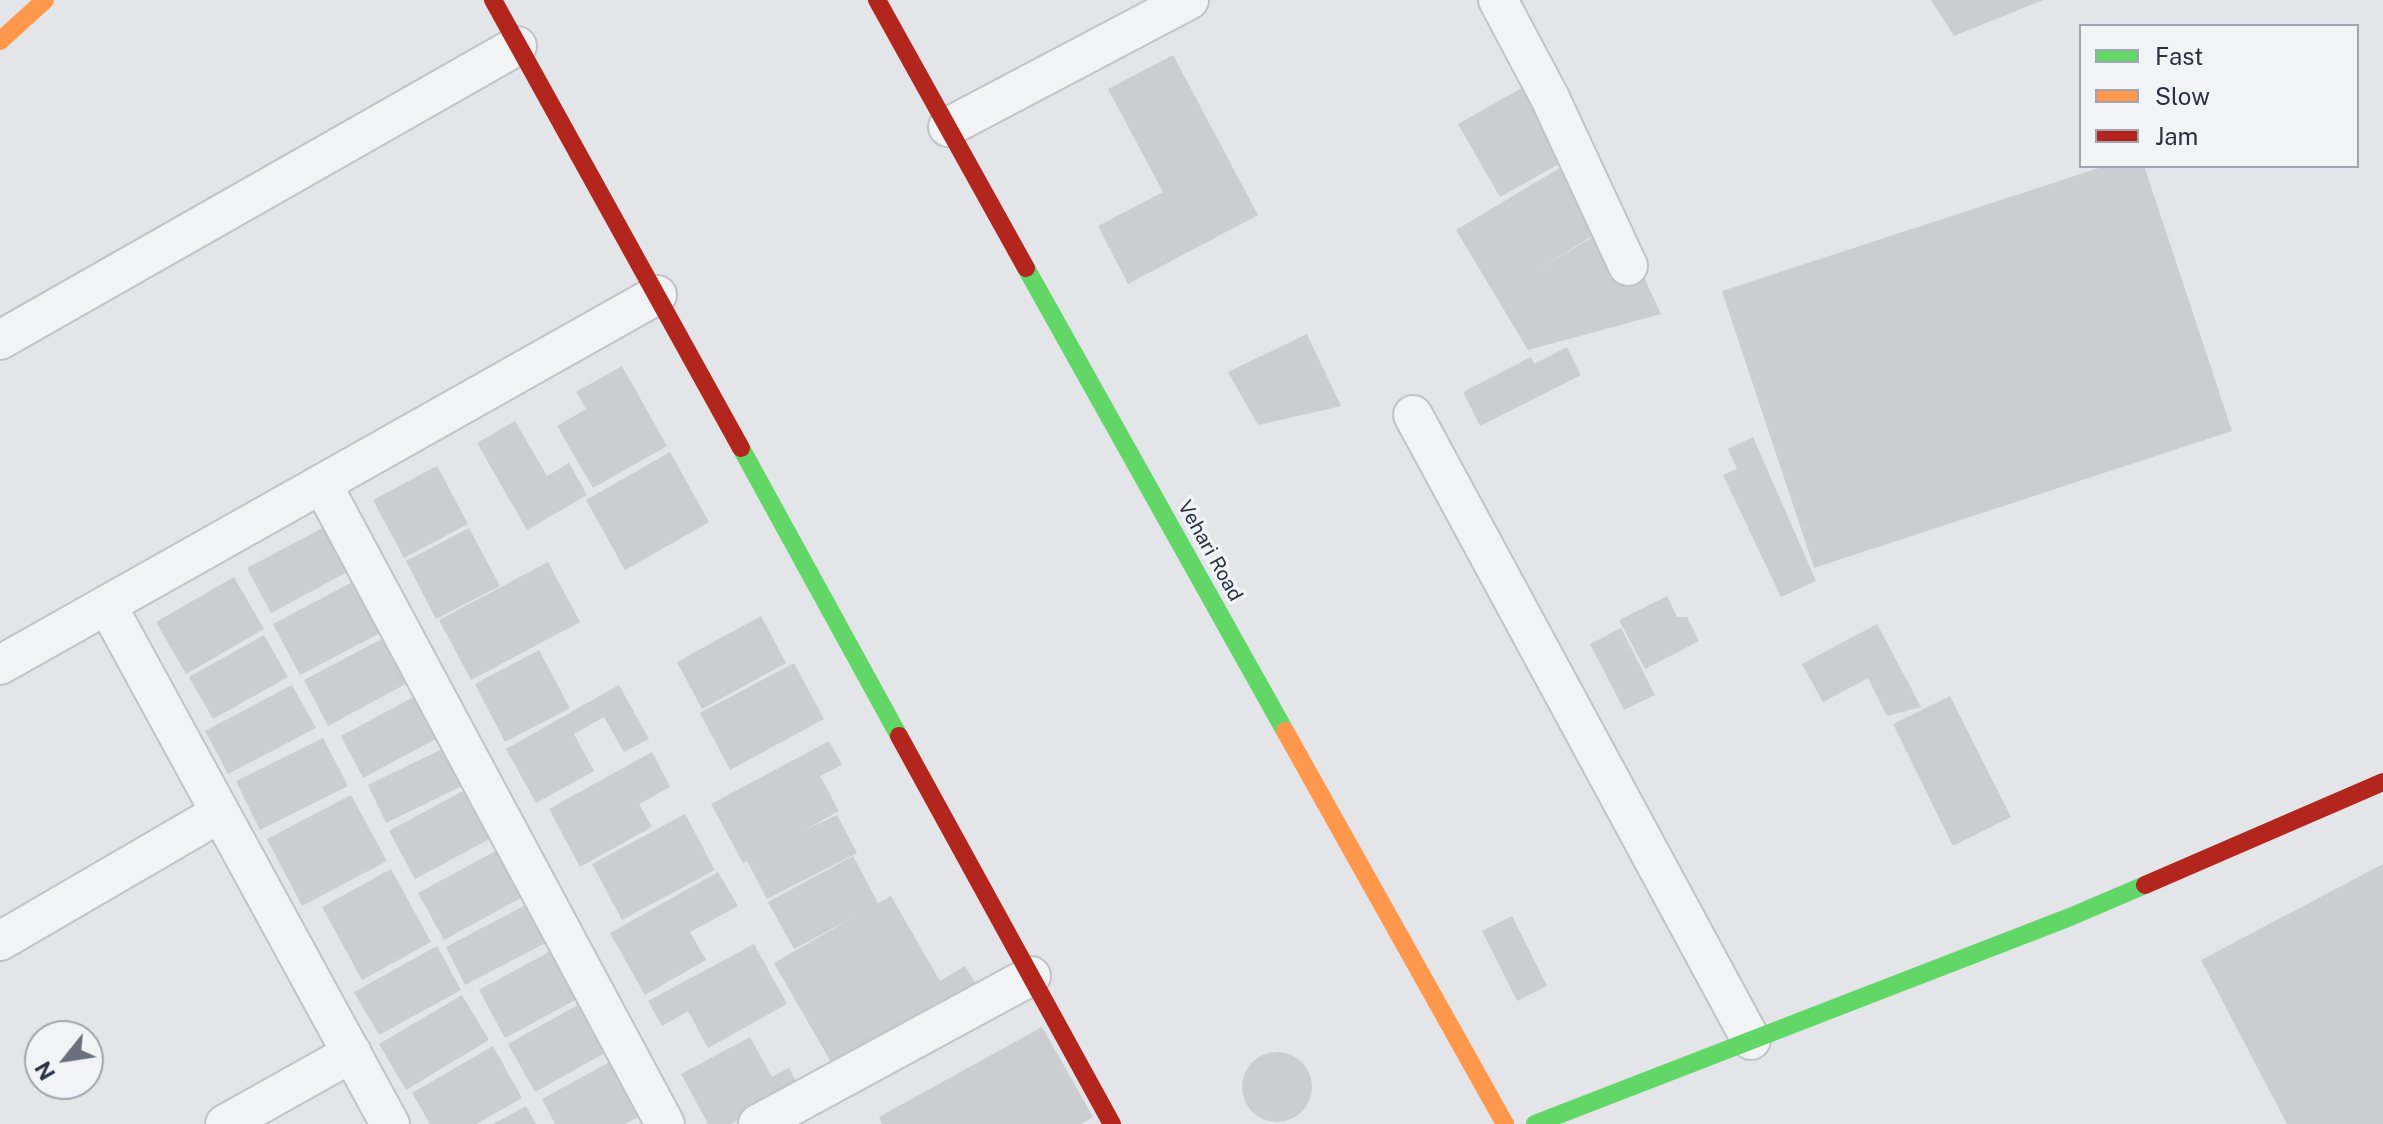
<!DOCTYPE html>
<style>
body{margin:0}
#map{position:relative;width:2383px;height:1124px;overflow:hidden;background:#e3e5e8;font-family:"Public Sans",sans-serif}
canvas{display:block}
.legend{position:absolute;left:2079px;top:24px;width:280px;height:144px;box-sizing:border-box;background:#f1f3f7;border:2px solid #a1a5af;margin:0;padding:10px 14px;list-style:none;font-size:24px;color:#293142}
.legend li{display:flex;align-items:center;gap:16px;height:40px}
.legend b{width:40px;border:2px solid #a1a5af}
.north{position:absolute;left:24px;top:1020px;width:80px;height:80px;box-sizing:border-box;background:#f1f3f7;border:2px solid #a1a5af;border-radius:50%;rotate:240deg;font-size:22px;font-weight:700;line-height:32px;text-align:center;color:#293142}
.north::after{content:'';display:block;margin:auto;width:28px;height:36px;background:#6a707c;clip-path:polygon(50% 0,100% 100%,50% 72%,0 100%)}
</style>
<div id="map">
<canvas width="2383" height="1124"></canvas>
<ul class="legend">
<li><b style="height:10px;background:#63d668"></b>Fast</li>
<li><b style="height:10px;background:#ff974d"></b>Slow</li>
<li><b style="height:10px;background:#b3261e"></b>Jam</li>
</ul>
<div class="north">N</div>
</div>
<script>
const g = document.querySelector('canvas').getContext('2d');
g.lineJoin = 'round';
function fill(path, color) { g.fillStyle = color; g.fill(path, 'evenodd'); }
function stroke(path, color, width, dash) { g.strokeStyle = color; g.lineWidth = width; g.lineCap = dash ? 'butt' : 'round'; g.setLineDash(dash || []); g.stroke(path); }
function write(font, color, halo, rows, align = 'center') {
  g.font = font + ' "Public Sans",sans-serif'; g.lineWidth = 7; g.setLineDash([]); g.textBaseline = 'middle'; g.strokeStyle = halo; g.fillStyle = color; for (const [text, x, y, turn = 0] of rows) {
    g.save(); g.translate(x, y); g.rotate((+turn || 0) * Math.PI / 180); g.textAlign = isNaN(turn) ? turn : align; if (halo) g.strokeText(text, 0, 0); g.fillText(text, 0, 0); g.restore();
  }
}
const building = new Path2D(`
 M1931 0H2043L1954 36Z
 M1173 55 1258 215 1128 284 1098 226 1163 192 1108 89Z
 M1545 75 1587 148 1500 197 1458 124Z
 M1568 163 1607 227 1531 274 1618 222 1661 314 1528 350 1456 230Z
 M2105 166H2144L2232 431 1814 568 1722 291Z
 M1307 334 1341 406 1258 425 1228 372Z
 M1567 347 1581 375 1480 426 1463 392 1531 357 1534 364Z
 M622 366 667 446 593 488 557 426 586 409 576 392Z
 M515 421 547 476 569 463 587 495 527 530 477 443Z
 M1753 437 1816 581 1781 597 1723 475 1737 469 1728 449Z
 M670 452 709 522 625 570 586 500Z
 M437 466 468 524 404 558 373 500Z
 M330 524 353 569 271 613 247 568Z
 M469 528 500 586 436 619 406 561Z
 M548 562 580 622 471 680 439 620Z
 M234 577 264 629 186 674 156 622Z
 M358 579 386 630 300 675 273 624Z
 M1667 596 1677 617H1687L1699 641 1645 669 1619 620Z
 M761 616 786 663 702 709 677 662Z
 M1877 624 1921 707 1887 716 1868 678 1823 702 1802 664Z
 M1621 628 1655 695 1624 710 1590 644Z
 M391 634 415 679 328 726 304 680Z
 M264 635 288 677 213 719 189 677Z
 M539 650 570 708 505 742 475 684Z
 M794 663 824 719 730 770 700 713Z
 M292 685 316 728 228 774 205 731Z
 M619 685 649 739 624 752 604 717 574 734 594 771 536 803 506 749Z
 M423 692 445 734 363 778 341 736Z
 M1950 696 2011 817 1953 846 1893 724Z
 M323 738 348 786 260 830 236 781Z
 M829 741 842 765 820 776 839 811 801 832 837 815 857 853 767 899 747 861 743 863 711 804Z
 M446 747 464 785 386 823 368 785Z
 M652 752 670 787 639 804 652 827 580 867 549 809Z
 M470 787 495 836 415 879 389 831Z
 M351 795 387 861 302 906 267 839Z
 M685 814 715 870 622 920 592 864Z
 M503 847 528 894 444 940 418 893Z
 M853 856 878 903 891 896 940 981 965 966 978 987 835 1069 774 963 854 917 794 949 768 902Z
 M2383 864V1124H2287L2201 960Z
 M391 869 431 942 362 980 322 907Z
 M718 872 738 906 690 932 706 960 645 995 610 933Z
 M535 900 555 938 465 985 446 947Z
 M1512 916 1547 986 1517 1001 1482 931Z
 M754 944 787 1004 708 1048 688 1011 662 1026 648 1001Z
 M437 946 461 990 379 1035 354 992Z
 M558 947 583 996 505 1038 479 990Z
 M462 995 489 1040 406 1090 379 1044Z
 M583 1002 610 1050 535 1092 508 1044Z
 M1042 1027 1093 1117 1081 1124H882L879 1117Z
 M750 1037 772 1077 789 1068 799 1087 731 1124H708L681 1074Z
 M493 1046 522 1098 476 1124H430L412 1093Z
 M1242 1087a35 35 0 1 1 70 0a35 35 0 1 1-70 0Z
 M617 1058 646 1113 625 1124H555L542 1099Z
 M526 1106 536 1124H493Z`);
const street = new Path2D(`
 M1498 0 1550 98 1628 266
 M948 127 1189 0
 M0 340 517 46
 M1413 415 1751 1040
 M322 484 665 1124
 M107 605 390 1124
 M0 665 657 295
 M0 941 220 813
 M225 1124 352 1053
 M758 1124 1031 976`);
const fast = new Path2D(`
 M1026 268 1285 731
 M741 448 899 736
 M1535 1124 2070 917 2145 885`);
const slow = new Path2D(`
 M0 41 45 0
 M1285 731 1505 1124`);
const jam = new Path2D(`
 M493 0 741 448
 M877 0 1026 268
 M899 736 1112 1124
 M2145 885 2383 782`);
const streetNames = [
 ["Vehari Road",1210,551,61]
];
fill(building, '#cbcdd0');
stroke(street, '#c1c3c6', 42);
stroke(street, '#f2f3f5', 38);
stroke(fast, '#63d668', 18);
stroke(slow, '#ff974d', 18);
stroke(jam, '#b3261e', 18);
write('20px', '#293142', '#f1f3f7', streetNames);
</script>
